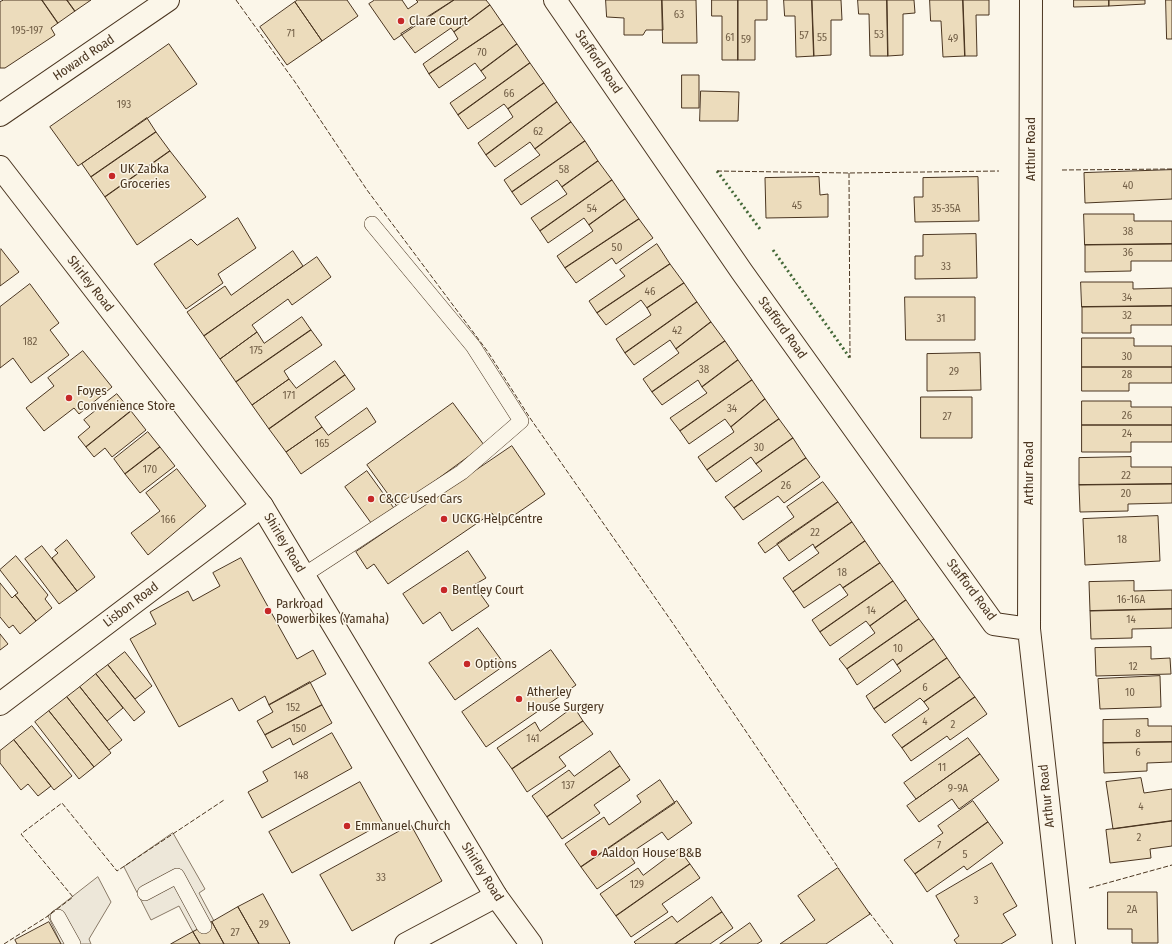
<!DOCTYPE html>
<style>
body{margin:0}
canvas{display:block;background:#fbf6e9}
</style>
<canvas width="1172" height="944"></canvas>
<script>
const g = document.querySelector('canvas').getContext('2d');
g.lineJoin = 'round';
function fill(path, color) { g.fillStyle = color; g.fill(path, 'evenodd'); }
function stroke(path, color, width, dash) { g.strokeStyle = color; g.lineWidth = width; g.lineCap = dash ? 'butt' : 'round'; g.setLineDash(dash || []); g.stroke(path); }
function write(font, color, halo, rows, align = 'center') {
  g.font = font + ' "Fira Sans Condensed",sans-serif'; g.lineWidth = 3; g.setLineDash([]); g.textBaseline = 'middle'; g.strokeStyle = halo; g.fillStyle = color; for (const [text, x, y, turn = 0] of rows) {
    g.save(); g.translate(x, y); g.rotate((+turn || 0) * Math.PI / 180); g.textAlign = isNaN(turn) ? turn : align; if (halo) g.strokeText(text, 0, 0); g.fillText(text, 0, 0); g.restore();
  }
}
const parking = new Path2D(`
 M173 833 205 889 199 893 214 921 193 932 179 906 151 920 124 867Z
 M98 877 111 902 89 939 91 944H61L48 916Z`);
const building = new Path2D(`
 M4 0H42L58 23 51 28 55 35 5 68H0V2Z
 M42 0H67L75 11 58 23Z
 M67 0H91L75 11Z
 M298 0H347L358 16 322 41 295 2Z
 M375 0H402L408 9 418 2 416 0H454L394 40 369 4Z
 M454 0H486L490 5 454 32 451 28 415 53 401 34Z
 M606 0H662L663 30H646L643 35H624V18L607 17Z
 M662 0H696L697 43H663Z
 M712 0H738V60H722V16H712Z
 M738 0H767V20H755V60H738Z
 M784 0H812L814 56 796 57 795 16H785Z
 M812 0H841L842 20H831V55L814 56Z
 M858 0H887L888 56H870L869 14H859Z
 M887 0H914L915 13 903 14V55L888 56Z
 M930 0H963L965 56 943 57 941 21H931Z
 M963 0H989V15H976L977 56H965Z
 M1074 0H1109V6L1074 7Z
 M1109 0H1145V4L1109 6Z
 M1166 0H1172V39H1167Z
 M295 2 322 41 287 65 260 27Z
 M490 5 503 24 429 74 423 64 458 39 454 32Z
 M503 24 517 44 481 71 475 63 439 88 429 74Z
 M169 44 197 84 78 166 50 127Z
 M517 44 530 63 458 115 450 103 486 78 481 71Z
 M530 63 544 83 508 109 504 104 468 129 458 115Z
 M682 75H699V108H682Z
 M544 83 557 102 486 155 478 143 513 117 508 109Z
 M701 91 739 92 738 121H700Z
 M557 102 571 122 535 149 530 142 495 167 486 155Z
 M147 118 156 132 91 177 82 164Z
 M571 122 585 141 512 192 504 180 540 155 535 149Z
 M156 132 170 151 105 197 91 177Z
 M585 141 598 161 562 187 557 180 521 205 512 192Z
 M170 151 206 197 137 245 105 197Z
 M598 161 612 180 540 231 531 218 567 194 562 187Z
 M1172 170V199L1085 203 1084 173Z
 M819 177 820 195 828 194V217L766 218 765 178Z
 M978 177 979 221 915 222 914 197H923V178Z
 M612 180 625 199 589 225 584 218 548 243 540 231Z
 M625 199 639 219 565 268 557 256 593 231 589 225Z
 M1084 214H1134V221H1172V244L1085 245Z
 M238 218 256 248 218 274 223 283 186 309 154 264 191 239 197 245Z
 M639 219 653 238 616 264 612 258 576 283 565 268Z
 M976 234 977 278 915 279V256H923V235Z
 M657 244 670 264 597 313 589 301 625 276 620 270Z
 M1172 244V261H1131V271L1085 272V245Z
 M1 249 19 272 0 286V250Z
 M293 251 303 266 204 336 187 312 225 286 231 295Z
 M317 257 331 277 292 305 288 299 252 325 257 332 220 359 204 336Z
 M670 264 684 283 647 308 641 300 606 325 597 313Z
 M1081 282H1133V289L1172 288V306L1082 307Z
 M684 283 697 302 625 353 616 339 651 315 647 308Z
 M30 284 59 323 50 330 69 355 31 383 13 358 0 368V307Z
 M905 297H975V340H906Z
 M697 302 711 322 676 349 670 340 634 365 625 353Z
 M1172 306V325H1131V333H1082V307Z
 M302 317 311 330 236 382 220 359 257 332 264 343Z
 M711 322 725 341 652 392 643 379 679 353 676 349Z
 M311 330 322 345 284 371 289 379 252 405 236 382Z
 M1082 338H1134V346H1172V367H1082Z
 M725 341 738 360 702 387 698 380 662 405 652 392Z
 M83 351 112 387 79 414 74 408 44 431 26 408 54 386 48 378Z
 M980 353 981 390 927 391V354Z
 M738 360 752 380 680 431 670 418 707 393 702 387Z
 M335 361 345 375 269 429 252 405 289 379 296 388Z
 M1082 367H1172V383H1129V391H1082Z
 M345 375 355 389 315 417 322 427 286 452 269 429Z
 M752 380 765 399 731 427 725 419 689 444 680 431Z
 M117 394 131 411 86 447 78 437 90 427 84 420Z
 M921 397H972V438H921Z
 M765 399 779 419 707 470 698 457 734 432 731 427Z
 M1082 401H1131V407H1172V425H1082Z
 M453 403 484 445 398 508 367 465Z
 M367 408 376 422 301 474 286 452 322 427 328 435Z
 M131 411 146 430 112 457 105 448 94 457 86 447Z
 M779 419 793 438 756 464 751 457 716 482 707 470Z
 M1082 425H1172V442H1131V452H1082Z
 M148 432 160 447 125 474 114 459Z
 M793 438 806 458 734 508 725 497 762 471 756 464Z
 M512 446 545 494 500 525 492 513 388 584 374 564 367 569 356 552Z
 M160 447 175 466 140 493 125 474Z
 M1131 457V467H1172V484L1079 485V458Z
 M806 458 820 477 784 503 778 496 743 520 734 508Z
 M177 469 206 506 148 555 131 533 160 511 146 493Z
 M367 471 396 511 374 527 345 487Z
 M823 482 838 502 765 553 758 543 794 517 787 507Z
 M1172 484V503L1128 504V511L1080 512 1079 485Z
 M838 502 852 522 815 548 813 544 789 561 777 544Z
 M1158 516 1160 561 1085 565 1083 519Z
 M852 522 865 541 793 592 783 578 819 553 815 548Z
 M67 540 95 577 77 591 52 558 58 553 55 550Z
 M865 541 880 563 843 588 840 584 804 608 793 592Z
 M42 546 77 591 59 604 25 559Z
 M468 551 486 578 474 585 489 606 452 631 440 612 423 624 403 594Z
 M16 556 48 595 45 599 52 608 36 621 15 595 18 593 0 570Z
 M241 558 297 659 313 650 326 674 269 705 265 696 239 711 232 698 179 727 130 639 156 624 150 612 188 591 193 601 220 586 213 573Z
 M880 563 893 581 820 632 812 620 848 595 843 588Z
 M893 581 906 600 870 626 866 621 830 646 820 632Z
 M1134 581V591L1172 590V609L1090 611 1089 582Z
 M0 583 12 598 15 595 36 621 20 634 13 625 9 628 0 617Z
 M906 600 919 619 847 669 839 659 875 633 870 626Z
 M1172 609V628L1132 629V638L1091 639 1090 611Z
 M919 619 934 639 897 665 893 659 857 685 847 669Z
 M478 628 505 665 455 700 429 663Z
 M0 634 8 644 0 650Z
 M934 639 947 658 874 709 866 696 901 671 897 665Z
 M1151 647V659L1170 658 1171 674 1096 676 1095 648Z
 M551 650 576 685 486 747 462 712Z
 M125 652 152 686 135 699 108 665Z
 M947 658 960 677 924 702 920 698 885 723 874 709Z
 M108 665 145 712 134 721 96 674Z
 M96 674 123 708 107 721 80 687Z
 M1160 676 1161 707 1100 709 1098 679Z
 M960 677 975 697 902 748 892 735 929 709 924 702Z
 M310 682 322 705 265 735 257 721 273 712 269 705Z
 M80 687 122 740 109 750 67 697Z
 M67 697 111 753 94 767 49 711Z
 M975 697 987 714 950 740 947 736 911 761 902 748Z
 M322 705 332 723 293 745 290 738 272 748 265 735Z
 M574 707 583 721 512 769 497 748 535 722 540 731Z
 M49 711 94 767 79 779 35 722Z
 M1148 719V726H1172V742L1103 743V720Z
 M583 721 593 734 559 757 566 766 527 792 512 769Z
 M32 726 72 776 54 790 14 740Z
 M332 733 352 768 262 818 248 792 268 781 263 772Z
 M968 738 980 754 916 799 904 783Z
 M14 740 51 786 38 796 28 784 21 790 0 763V751Z
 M1172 742V762L1147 763V771L1104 773 1103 743Z
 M610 751 620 766 547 817 532 796 569 770 574 776Z
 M980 754 999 780 959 809 952 799 919 822 907 806Z
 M620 766 630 780 594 805 600 813 562 839 547 817Z
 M1141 778 1144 793 1172 789V821L1113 829 1106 782Z
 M660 780 675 803 581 867 565 844 604 817 609 825 641 802 637 796Z
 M360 782 383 823 292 873 269 832Z
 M677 801 692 823 668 840 662 832 629 854 635 863 597 889 581 867Z
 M973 801 988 822 915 874 904 860 943 833 938 826Z
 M1172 821V846L1150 849 1151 858 1110 863 1106 830Z
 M988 822 1003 843 967 870 964 866 927 892 915 874Z
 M411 825 442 881 352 931 320 875Z
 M679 849 690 864 616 916 600 894 638 868 643 875Z
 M992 863 1017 906 1003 914 1016 935 1001 944H957L954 940 959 936 936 896Z
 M690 864 700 878 662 904 668 912 631 937 616 916Z
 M838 868 870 914 826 944H780L815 920 798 896Z
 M1108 892H1157L1158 943H1132V929H1108Z
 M263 894 290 943 289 944H259L238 907Z
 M712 897 722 912 675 944H636L634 942 672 916 677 922Z
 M238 907 259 944H224L212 922Z
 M722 912 733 928 710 944H675Z
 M49 922 61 944H17L15 940Z
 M212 922 224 944H200L193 932Z
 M750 923 762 941 757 944H720Z
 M193 932 200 944H171Z`);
const service = new Path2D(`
 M304 575 462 472 521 421 473 346 372 224
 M145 893 177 876 204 926
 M58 917 73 944`);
const minor = new Path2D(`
 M555 0 742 272 994 624 1029 629
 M1031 0 1029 629 1064 944
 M0 704 262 506
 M406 944 496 896`);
const tertiary = new Path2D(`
 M0 115 168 0`);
const primary = new Path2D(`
 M0 167 262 506 496 896 531 944`);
const hedge = new Path2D(`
 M717 171 760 229
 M773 250 850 358`);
const fence = new Path2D(`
 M236 0 295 82 367 190 488 352 530 418 672 622 839 869
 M1062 170 1172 169
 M717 171 849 173 999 171
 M849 173 850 358
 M1089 888 1172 865
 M869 912 893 944
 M4 944 48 916 73 897 21 834 62 803 117 871 224 800`);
const markers = [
 [401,21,4,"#c62828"],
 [112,176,4,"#c62828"],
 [69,398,4,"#c62828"],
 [371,499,4,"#c62828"],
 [444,519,4,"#c62828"],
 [444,590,4,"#c62828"],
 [268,611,4,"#c62828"],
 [467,664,4,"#c62828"],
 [519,699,4,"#c62828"],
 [347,826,4,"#c62828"],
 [594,853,4,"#c62828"]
];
const numberNames = [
 ["63",679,15],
 ["195-197",27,31],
 ["71",291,34],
 ["53",879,35],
 ["57",804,36],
 ["61",730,38],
 ["55",822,38],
 ["49",953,39],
 ["59",746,40],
 ["70",482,53],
 ["66",509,94],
 ["193",124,105],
 ["62",538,132],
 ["58",564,170],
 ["40",1128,186],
 ["45",797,206],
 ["54",592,209],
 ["35-35A",946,209],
 ["38",1128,232],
 ["50",617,248],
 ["36",1128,253],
 ["33",946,267],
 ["46",650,292],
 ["34",1127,298],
 ["32",1127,316],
 ["31",941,319],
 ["42",677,331],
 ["182",30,342],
 ["175",256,351],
 ["30",1127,357],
 ["38",704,370],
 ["29",954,372],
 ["28",1127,375],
 ["171",289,396],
 ["34",732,409],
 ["26",1127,416],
 ["27",947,417],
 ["24",1127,434],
 ["165",322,444],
 ["30",759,448],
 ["170",150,470],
 ["22",1126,476],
 ["26",786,486],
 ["20",1126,494],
 ["166",168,520],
 ["22",815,533],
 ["18",1122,540],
 ["18",842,573],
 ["16-16A",1131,600],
 ["14",871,611],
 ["14",1131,620],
 ["10",898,649],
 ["12",1133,667],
 ["6",925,688],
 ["10",1130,693],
 ["152",293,708],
 ["4",925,722],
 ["2",953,725],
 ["150",299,729],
 ["8",1138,734],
 ["141",533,739],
 ["6",1138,753],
 ["11",942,768],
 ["148",301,776],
 ["137",568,786],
 ["9-9A",958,789],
 ["4",1141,807],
 ["2",1139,838],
 ["7",939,846],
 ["5",965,855],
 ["33",381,878],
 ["129",637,885],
 ["3",976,901],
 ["2A",1132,910],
 ["29",264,925],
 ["27",235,933]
];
const poiNames = [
 ["Clare Court",409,21],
 ["UK Zabka",120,169],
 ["Groceries",120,184],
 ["Foyes",77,391],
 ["Convenience Store",77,406],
 ["C&CC Used Cars",379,499],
 ["UCKG HelpCentre",452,519],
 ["Bentley Court",452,590],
 ["Parkroad",276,604],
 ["Powerbikes (Yamaha)",276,619],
 ["Options",475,664],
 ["Atherley",527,692],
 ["House Surgery",527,707],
 ["Emmanuel Church",355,826],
 ["Aaldon House B&B",602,853]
];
const streetNames = [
 ["Howard Road",84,58,-34],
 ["Stafford Road",598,62,56],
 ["Arthur Road",1031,149,-90],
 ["Shirley Road",90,284,52],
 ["Stafford Road",782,328,54],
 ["Arthur Road",1029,473,-90],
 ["Shirley Road",284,543,59],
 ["Stafford Road",971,590,53],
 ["Lisbon Road",131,605,-37],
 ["Arthur Road",1047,796,-96],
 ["Shirley Road",482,872,58]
];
fill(parking, '#ede7d9');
stroke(parking, '#887966', 1);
fill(building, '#ecdcbc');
stroke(building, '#4a3520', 1);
stroke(service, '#4a3520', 16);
stroke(minor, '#4a3520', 24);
stroke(tertiary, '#4a3520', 24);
stroke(primary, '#4a3520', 24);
stroke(service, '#fbf6e9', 15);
stroke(minor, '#fbf6e9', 22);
stroke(tertiary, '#fbf6e9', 22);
stroke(primary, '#fbf6e9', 22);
stroke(hedge, '#436837', 3, [2, 3]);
stroke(fence, '#4a3520', 1, [5, 2]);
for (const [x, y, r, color] of markers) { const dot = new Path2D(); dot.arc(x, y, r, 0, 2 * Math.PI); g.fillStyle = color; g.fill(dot); stroke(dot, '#fbf6e9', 1.5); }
write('11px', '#725f47', null, numberNames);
write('13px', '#4a3520', '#fbf6e9', poiNames, 'left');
write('13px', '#4a3520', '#fbf6e9', streetNames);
</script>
